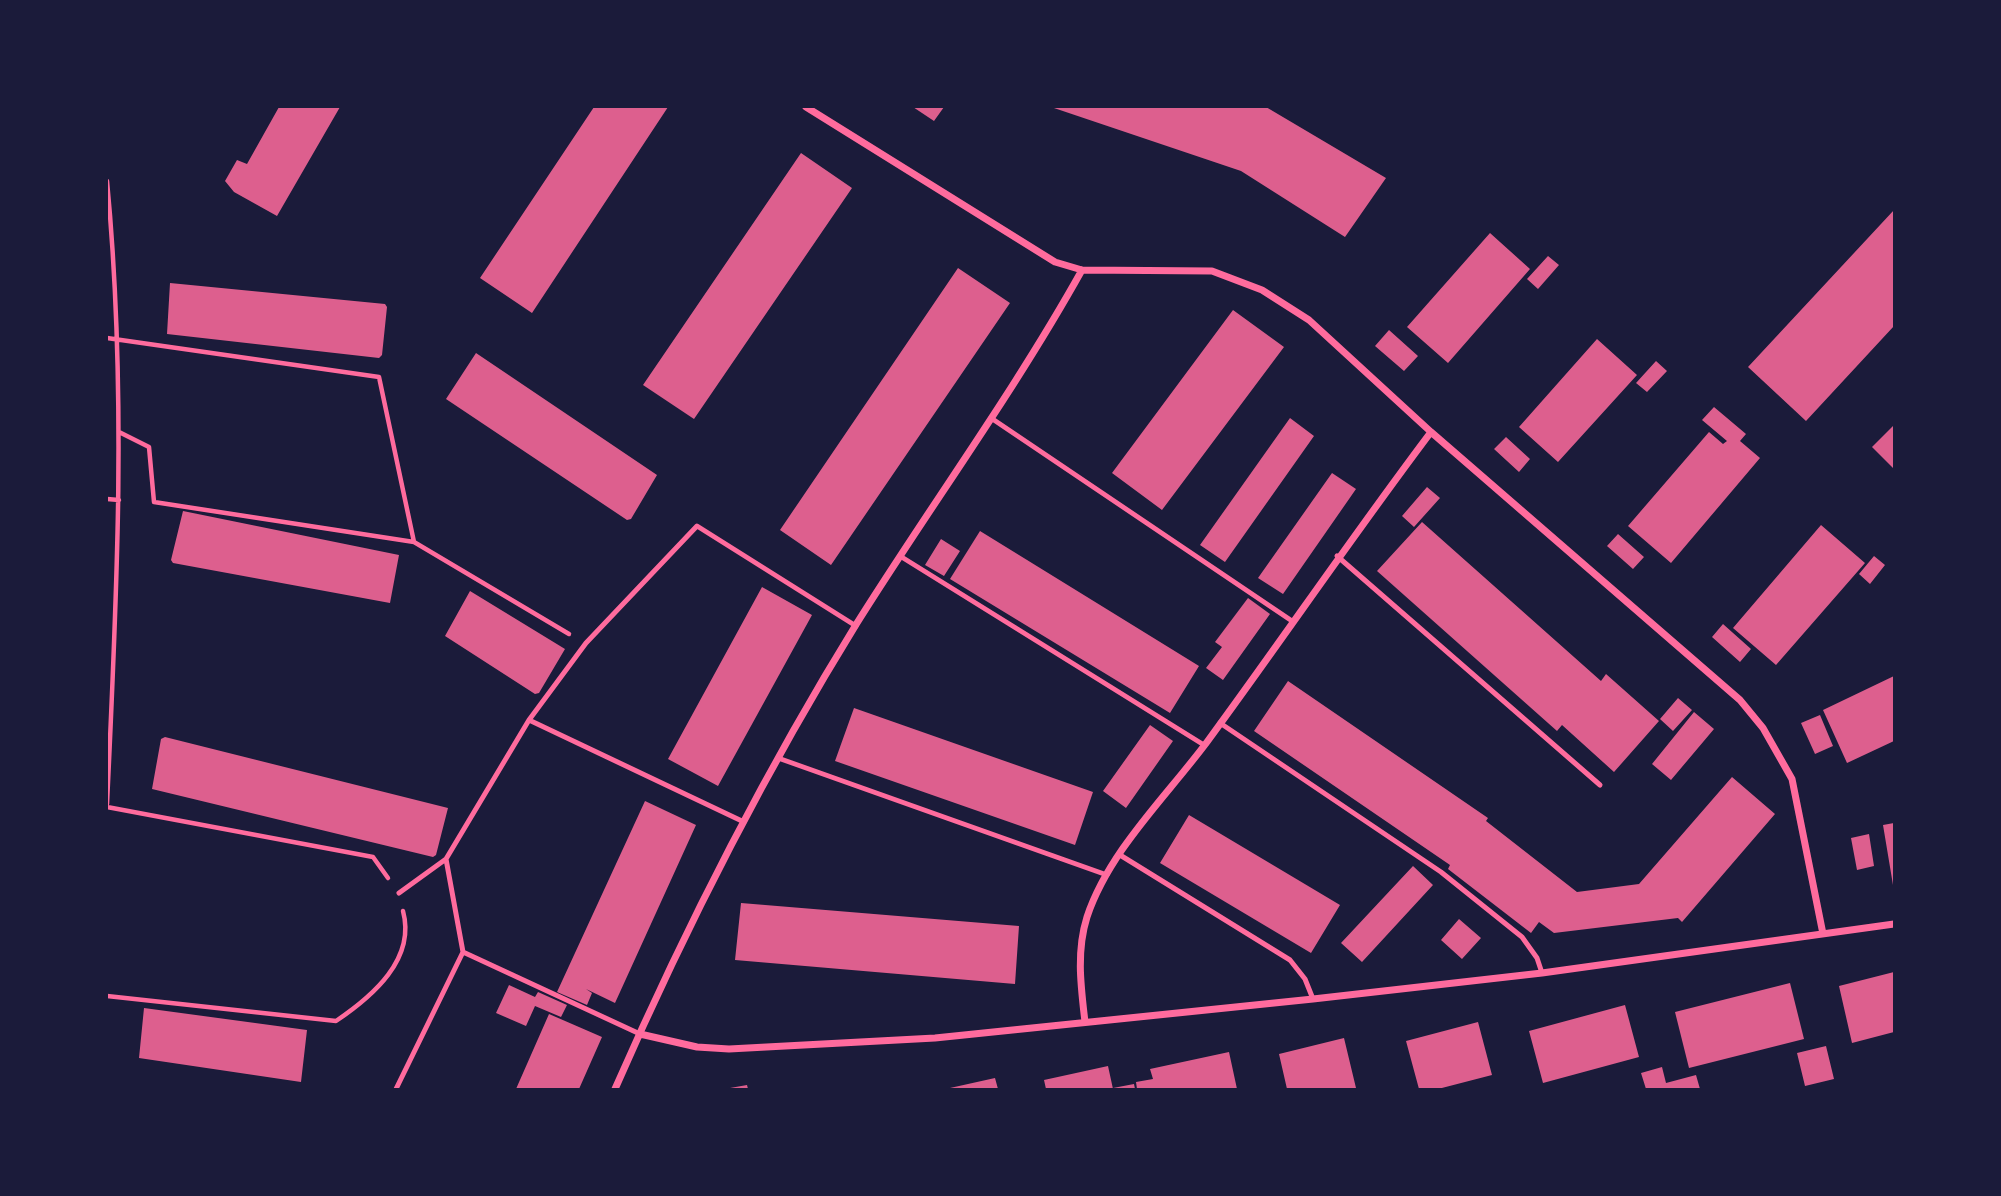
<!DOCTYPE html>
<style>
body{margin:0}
#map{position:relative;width:2001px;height:1196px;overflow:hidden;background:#1b1b3a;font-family:Figtree,sans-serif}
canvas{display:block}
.frame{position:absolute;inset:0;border:108px solid #1b1b3a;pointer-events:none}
</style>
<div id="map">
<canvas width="2001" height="1196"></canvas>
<div class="frame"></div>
</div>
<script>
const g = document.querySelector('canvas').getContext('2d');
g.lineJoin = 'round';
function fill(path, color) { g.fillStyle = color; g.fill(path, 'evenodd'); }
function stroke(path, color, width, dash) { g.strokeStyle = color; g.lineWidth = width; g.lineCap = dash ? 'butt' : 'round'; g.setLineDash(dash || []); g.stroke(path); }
const building = new Path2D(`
 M279 107H340L277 216 234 192 225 181 237 160 247 164Z
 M594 107H668L532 313 480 278Z
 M913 107H944L934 121Z
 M1051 107H1266L1386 178 1345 237 1241 171Z
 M801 153 852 188 694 419 643 385Z
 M1894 210V326L1806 421 1748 367Z
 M1490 233 1530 269 1448 363 1407 327Z
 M1548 256 1559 265 1538 289 1527 279Z
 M958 268 1010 303 831 565 780 530Z
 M170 283 385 304 387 307 382 355 379 358 167 334Z
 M1233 310 1284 347 1162 510 1112 473Z
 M1389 330 1418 356 1404 371 1375 346Z
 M1597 339 1637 375 1558 462 1519 427Z
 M476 353 657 475 631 519 627 520 446 399Z
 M1656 361 1667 371 1647 392 1636 383Z
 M1714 407 1746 434 1740 441 1760 458 1671 563 1628 526 1709 432 1723 444 1727 441 1702 420Z
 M1290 418 1314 436 1225 562 1200 545Z
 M1894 425V469L1872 447Z
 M1506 437 1530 459 1519 472 1494 449Z
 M1332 473 1356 489 1283 594 1258 578Z
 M1427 487 1440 498 1414 527 1402 516Z
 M183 511 399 555 390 603 173 563 171 560Z
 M1422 522 1601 681 1606 674 1659 721 1614 772 1562 725 1557 731 1377 571Z
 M1821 525 1865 563 1776 665 1733 628Z
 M980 531 1199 666 1170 713 950 579Z
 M1618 534 1644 557 1633 569 1607 546Z
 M941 539 960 551 944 576 925 565Z
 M1874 556 1885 565 1870 584 1859 574Z
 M762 587 812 615 718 786 668 759Z
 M470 591 565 649 539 693 535 694 445 636Z
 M1248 598 1270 614 1223 680 1206 668 1222 647 1215 642Z
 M1723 624 1751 649 1740 662 1712 637Z
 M1894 676V741L1847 763 1823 710Z
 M1288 681 1488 818 1486 821 1577 892 1639 884 1732 777 1775 814 1682 922 1678 918 1554 933 1539 922 1531 933 1448 869 1450 865 1254 731Z
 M1678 698 1692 710 1673 731 1660 719Z
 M854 708 1093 792 1075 845 835 761Z
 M1694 712 1714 729 1671 780 1652 764Z
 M1820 715 1833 746 1815 754 1801 723Z
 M1150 725 1173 741 1126 808 1103 791Z
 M165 737 448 808 436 855 433 857 152 789 161 739Z
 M645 801 696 825 615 1003 586 989 592 993 587 1005 557 992Z
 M1189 815 1340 905 1311 953 1160 863Z
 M1894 823V885H1893L1883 825Z
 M1869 834 1874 866 1857 870 1851 838Z
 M1413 866 1433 885 1362 962 1341 943Z
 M741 903 1019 926 1015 984 735 960Z
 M1459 919 1481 938 1462 959 1441 940Z
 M1894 972V1032L1852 1043 1839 986Z
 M1790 983 1804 1039 1689 1068 1675 1012Z
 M509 985 535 997 538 992 567 1005 561 1017 535 1006 526 1026 496 1013Z
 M1625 1005 1639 1057 1543 1083 1529 1031Z
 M144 1008 307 1030 301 1082 139 1058Z
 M549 1014 602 1037 579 1089H516Z
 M1478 1022 1492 1075 1438 1089H1419L1406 1041Z
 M1344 1038 1356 1088 1287 1089 1279 1054Z
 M1826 1046 1834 1079 1805 1086 1797 1053Z
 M1229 1052 1237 1089H1137L1136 1082 1153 1079 1150 1069Z
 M1108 1066 1113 1089H1046L1044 1080Z
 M1662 1067 1666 1083 1696 1075 1700 1089H1646L1641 1073Z
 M995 1078 998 1089H950V1088Z
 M1134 1084 1135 1089H1114L1113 1088Z
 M747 1085 748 1089H730V1088Z`);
const path = new Path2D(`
 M107 181C127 390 117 595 107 804
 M107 338 379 377 414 542
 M119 432 149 447 154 502 414 542 569 634
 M107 499 119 500
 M107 807 373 857 388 878
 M107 996 336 1021C373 996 416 959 403 911`);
const service = new Path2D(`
 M991 418 1292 621
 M900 556 1204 745
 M1337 556 1600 785
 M529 720 586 643 697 526 856 626
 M1220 723 1441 872 1522 937 1537 958 1542 973
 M778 758 1107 875
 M1120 855 1290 960 1305 979 1313 999
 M399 893 446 859
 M463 952 446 859 529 720 744 822
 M396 1089 463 952 640 1034`);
const minor = new Path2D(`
 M806 107 1055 262 1082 270 1212 271 1262 290 1309 320 1431 432 1740 700 1763 728 1792 779 1823 934
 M1085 1022C1081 987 1076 952 1087 917 1109 851 1166 797 1207 742 1282 640 1354 534 1431 432
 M640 1034 697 1047 729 1049 935 1038 1313 999 1542 973 1894 924
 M615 1089C685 929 765 772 857 623 931 505 1014 392 1082 270`);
fill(building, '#dd5f8e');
stroke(path, '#ff6b9d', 4.5);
stroke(service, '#ff6b9d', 5);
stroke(minor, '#ff6b9d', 7);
</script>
